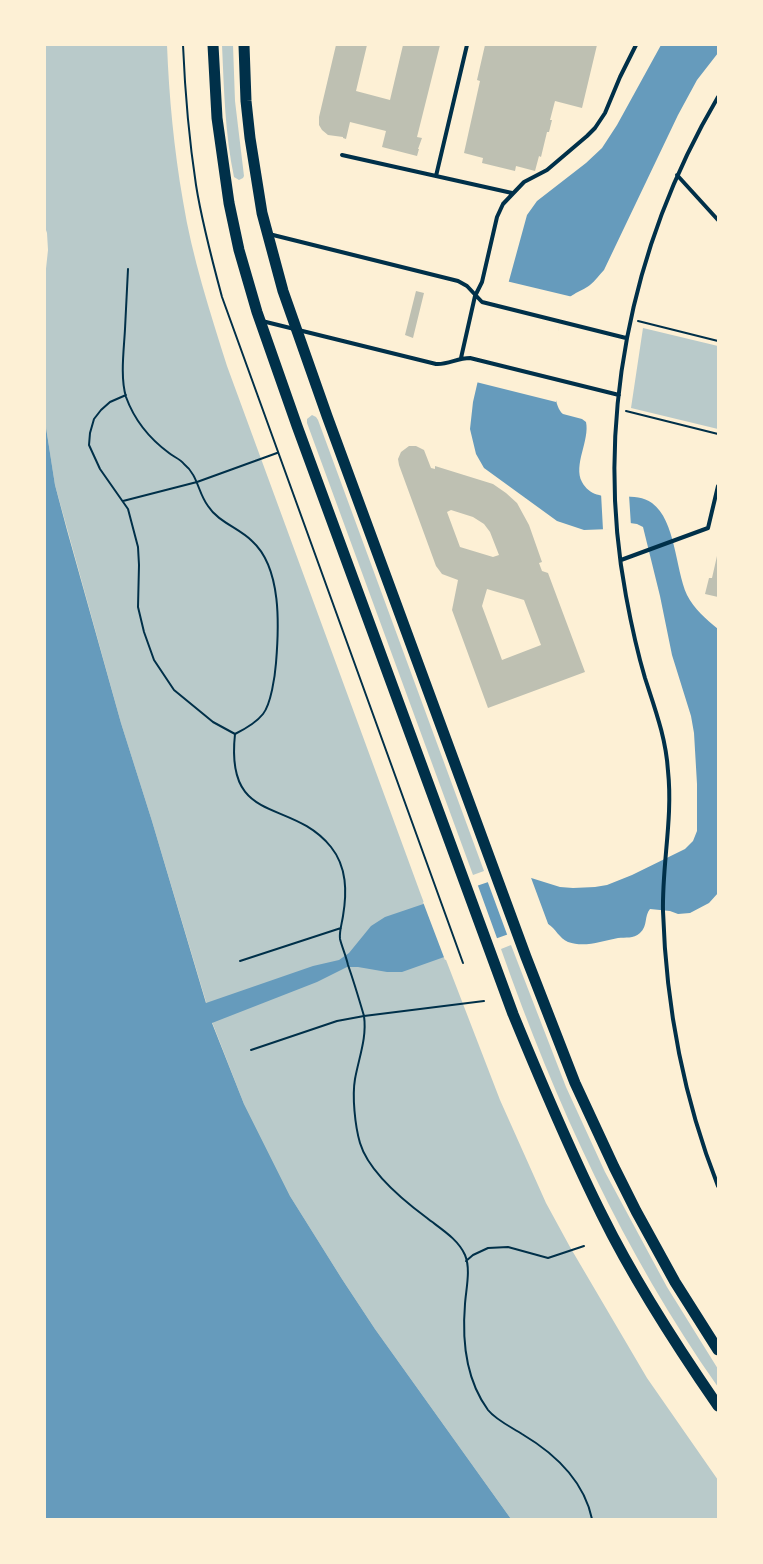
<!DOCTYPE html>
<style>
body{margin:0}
#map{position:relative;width:763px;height:1564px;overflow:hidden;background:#fdf0d5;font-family:Quicksand,sans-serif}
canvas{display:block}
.frame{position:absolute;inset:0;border:46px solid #fdf0d5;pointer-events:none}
</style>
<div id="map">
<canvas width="763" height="1564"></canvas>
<div class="frame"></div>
</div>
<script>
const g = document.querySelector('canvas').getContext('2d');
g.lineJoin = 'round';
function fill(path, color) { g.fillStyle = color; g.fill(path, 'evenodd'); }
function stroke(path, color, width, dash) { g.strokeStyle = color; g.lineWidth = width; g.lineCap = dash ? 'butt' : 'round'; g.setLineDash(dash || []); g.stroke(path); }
const green = new Path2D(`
 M45 45H167C169 97 174 149 183 201 192 257 210 312 227 366L421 895 500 1100 546 1203 570 1247 647 1378 718 1480V1519H511L375 1329 342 1279 290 1196 244 1104 212 1022 152 821 121 723 55 485 45 421V278L48 250 47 233 45 227Z
 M222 45H233L235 101 244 176 243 178 239 180 234 177C225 134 224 89 222 45Z
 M643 328 718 346V429L631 408Z
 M312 415 316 417 318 420 484 871 473 875 307 423V419Z
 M511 945 566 1087 605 1172 667 1287 718 1369V1387C624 1253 555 1103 501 949Z`);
const water = new Path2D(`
 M661 45H718V53L697 80 678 115 604 270C599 275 595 281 590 285 579 293 568 294 562 307 558 330 546 399 563 414L582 419 586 422C590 440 573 465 582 482 596 508 631 488 652 503 676 521 675 568 687 595 694 609 706 619 718 629V893L709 903 690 913 678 914 670 911 650 909C644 916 648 926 640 933 633 939 626 937 618 938 601 941 585 948 568 942 559 938 556 929 548 924H537L402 972H387L358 967H347L317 982 212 1023 244 1104 290 1196 342 1279 375 1329 511 1519H45V421L55 485 67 530 121 723 152 821 206 1003 313 966 339 960 349 953 371 926 385 917 503 877H528L560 887 573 888 595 887 607 885 632 875 685 849 693 841 697 831V784L694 733 691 716 672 655 660 596 643 527 637 524 630 523 610 529 584 530 557 521 484 468 476 454 470 429 473 402 479 376 504 299 527 215 537 201 586 163 602 148 617 125Z`);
const pier = new Path2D(`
 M506 281 573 297 567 302 564 308 559 326 556 402 476 382 483 352Z
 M601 493 629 495 631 526 619 529 603 530Z
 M511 874 530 875 550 929 543 926H538L508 937 487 880Z
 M477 883 498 941 445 960 423 902Z`);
const building = new Path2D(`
 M336 45H367L356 91 390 100 403 45H440L417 137 422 138 418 149H419L417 156 382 147 386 131 350 122 346 139 343 138V137L328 135 322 130 319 125V117Z
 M485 45H597L582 108 555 101 550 120H552L549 132H547L541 157 539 156 535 171 516 166 515 171 482 163 483 158 464 153 480 81 477 80Z
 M416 291 424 293 413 338 405 335Z
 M409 446H416L424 450 431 468 435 469V466L493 484 506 493 517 503 529 525 542 562 539 563 542 571 548 573 585 672 488 708 452 610 458 580 442 574 436 566 399 465 398 459 401 452ZM451 510 473 517 484 524 490 532 499 555 493 557 460 547 447 512ZM487 589 524 600 541 645 502 660 482 606Z
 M717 556H718V597L705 594 709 578H712Z`);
const path = new Path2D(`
 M183 45C185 92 189 139 196 185 202 223 212 260 222 297L463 963
 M128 269C127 289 126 309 125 329 124 349 120 377 126 397 134 419 150 439 169 453 174 457 180 459 184 464 198 475 198 493 208 506 218 522 239 528 252 541 282 568 279 627 276 663 275 676 271 704 263 714 256 723 245 729 235 734
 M638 321 718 341
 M126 395 110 402 101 410 94 419 90 433 89 445 100 469 128 509 138 547 139 565 138 607 144 632 154 660 174 690 213 722 235 734
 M626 411 718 434
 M123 501 197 482 277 453
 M235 734C225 827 291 797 331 847 347 867 347 892 343 916 342 923 339 932 340 939 342 947 346 956 348 965 354 982 359 999 364 1016 367 1038 359 1057 355 1079 352 1096 355 1126 360 1143 369 1173 404 1201 427 1218 441 1229 458 1239 465 1255 471 1269 466 1289 465 1304 462 1340 466 1380 488 1410 496 1420 511 1427 522 1434 554 1453 584 1481 592 1519
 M240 961 341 928
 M251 1050 337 1021 364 1016 484 1001
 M466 1261 473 1255 488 1248 508 1247 548 1258 584 1246`);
const service = new Path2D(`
 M718 97C630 246 594 425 626 596 631 623 637 651 645 678 655 709 666 738 668 771 673 818 662 864 663 911 666 1006 683 1097 718 1186
 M342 155 512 193
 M677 175 718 220
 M436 176 467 45
 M269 234 458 281 467 286 482 302 626 338
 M262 321 436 364C448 365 457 358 470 358L619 395
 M461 358 475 296 482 282 497 217 503 204 524 182 547 170 587 136 595 128 605 113 620 77 636 45
 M621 560 708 528 718 486`);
const primary = new Path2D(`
 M213 45 217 118 229 203 239 250 257 312 297 426 513 1014C541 1082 569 1149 602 1215 635 1282 676 1345 718 1406
 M244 45 246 101 250 138 262 213 283 291 327 416 526 957 575 1083 614 1167 636 1211 675 1282 718 1350`);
fill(green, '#b9caca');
fill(water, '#669bbc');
fill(pier, '#fdf0d5');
fill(building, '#bec0b2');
stroke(path, '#003049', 2);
stroke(service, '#003049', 4);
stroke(primary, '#003049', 11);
</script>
